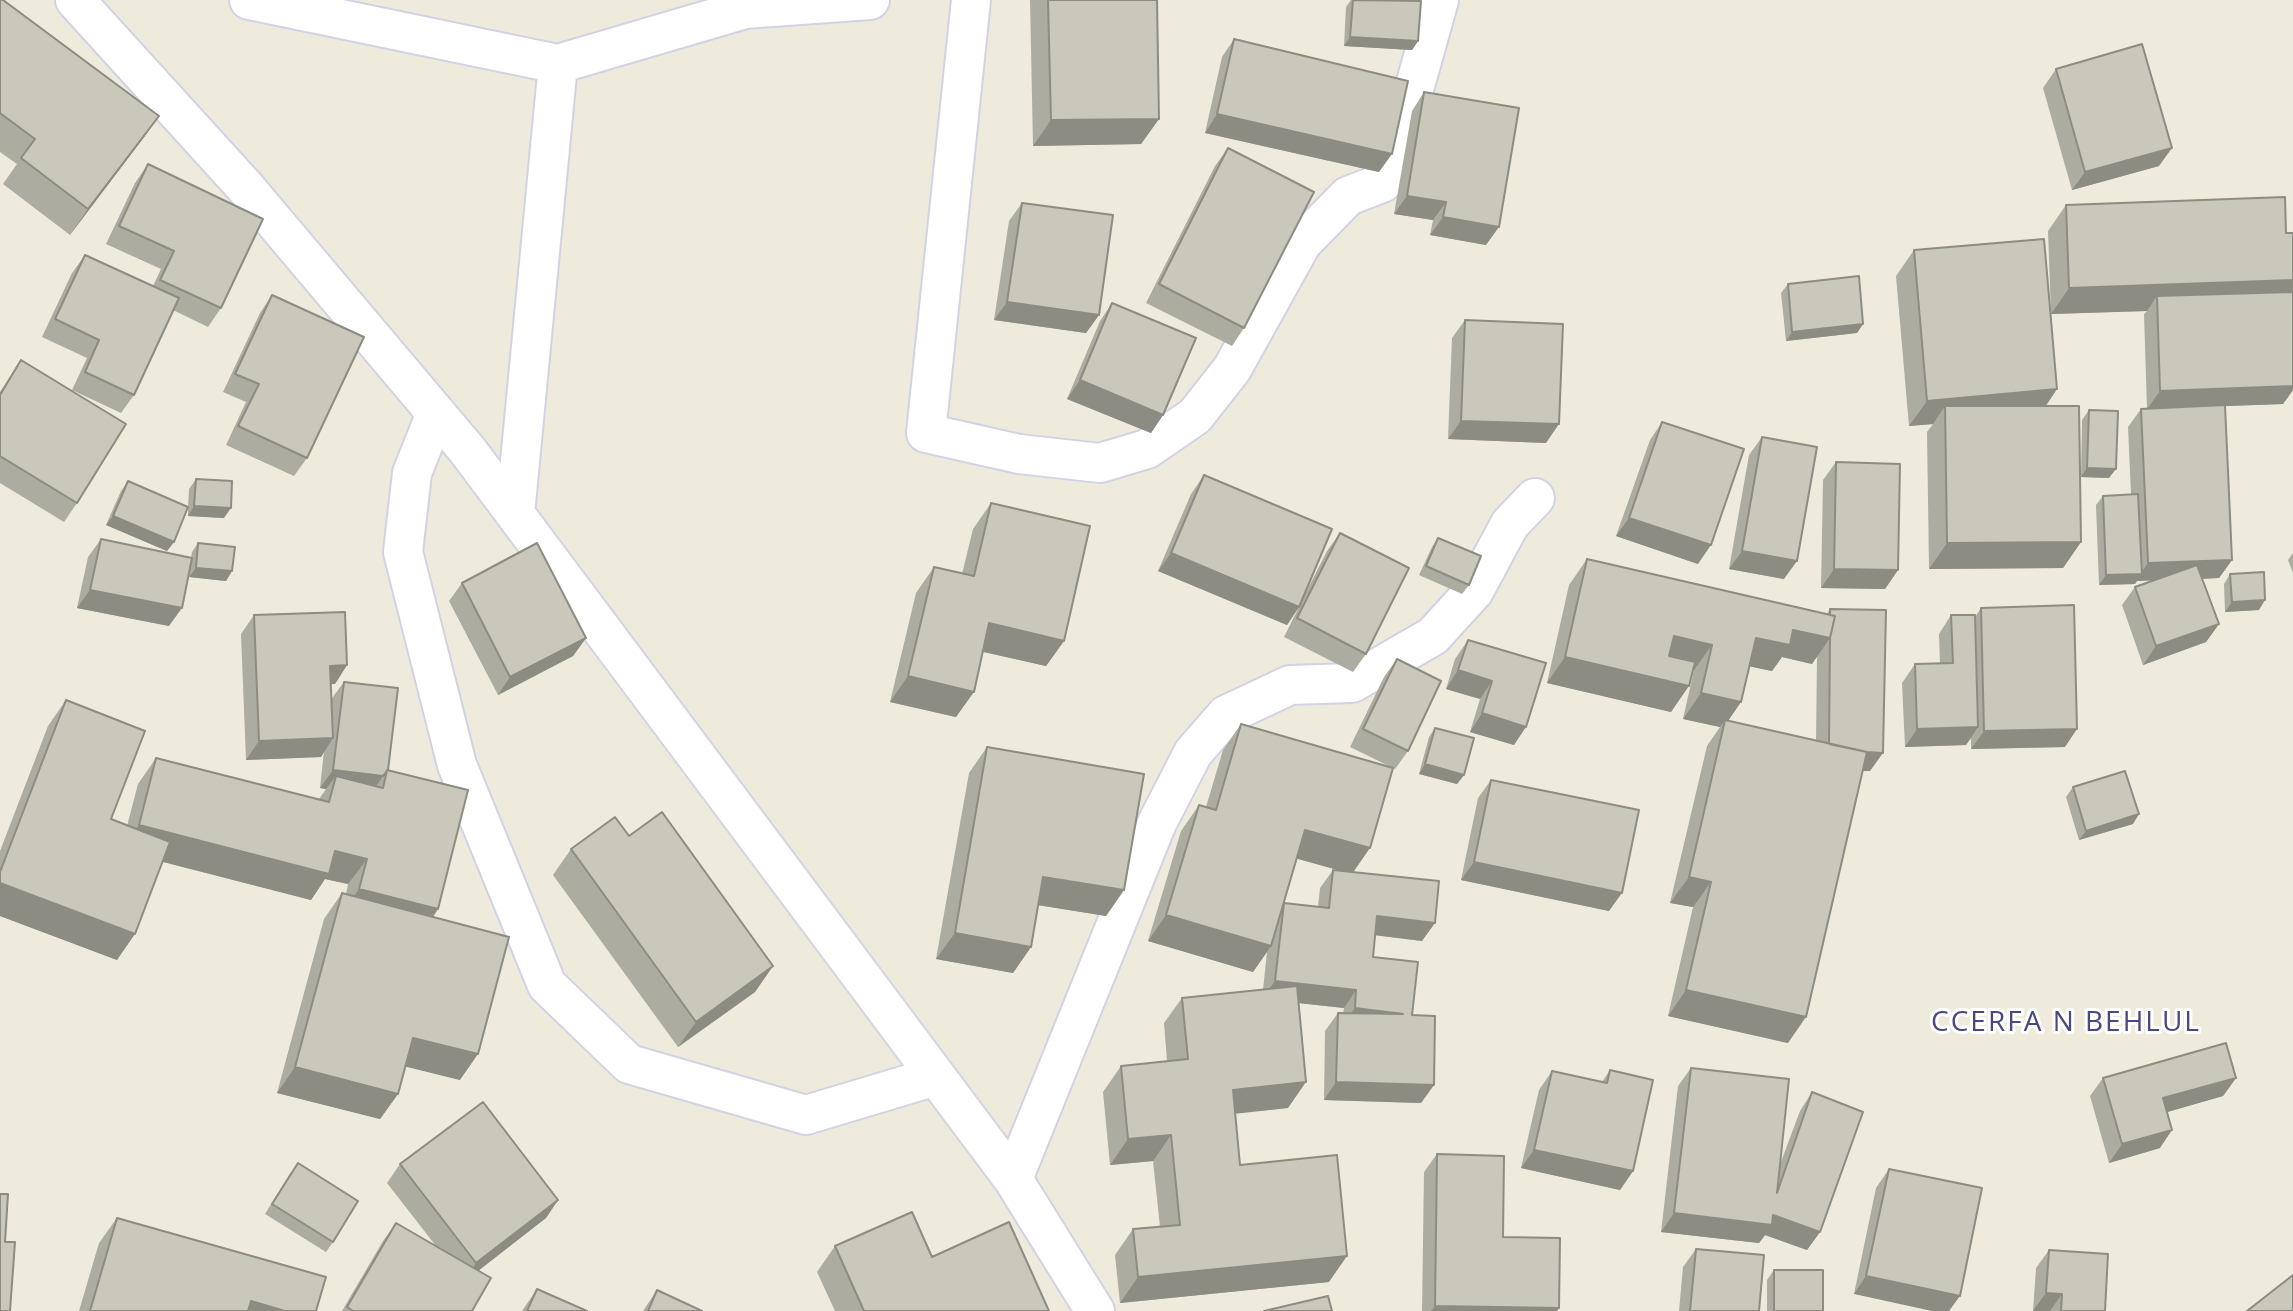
<!DOCTYPE html>
<style>
body{margin:0}
canvas{display:block;background:#eeebdd}
</style>
<canvas width="2293" height="1311"></canvas>
<script>
const g = document.querySelector('canvas').getContext('2d');
g.lineJoin = 'round';
function stroke(path, color, width, dash) { g.strokeStyle = color; g.lineWidth = width; g.lineCap = dash ? 'butt' : 'round'; g.setLineDash(dash || []); g.stroke(path); }
function fill(path, color) { g.fillStyle = color; g.fill(path, 'evenodd'); }
function write(font, color, halo, rows, align = 'center') {
  g.font = font + ' "Open Sans",sans-serif'; g.lineWidth = 6; g.setLineDash([]); g.textBaseline = 'middle'; g.strokeStyle = halo; g.fillStyle = color; for (const [text, x, y, turn = 0] of rows) {
    g.save(); g.translate(x, y); g.rotate((+turn || 0) * Math.PI / 180); g.textAlign = isNaN(turn) ? turn : align; if (halo) g.strokeText(text, 0, 0); g.fillText(text, 0, 0); g.restore();
  }
}
const minor = new Path2D(`
 M75 0 246 188 468 451 1013 1179 1095 1311
 M249 0 558 64 745 9 870 0
 M971 0 926 433 1019 454 1100 463 1147 449 1195 416 1232 369 1302 243 1348 196 1382 183 1413 93 1439 0
 M436 413 412 473 403 552 457 765 547 985 629 1064 806 1115 936 1076
 M515 514 558 64
 M1013 1179 1157 823 1193 753 1226 715 1290 685 1352 683 1433 636 1474 591 1510 524 1535 498`);
const wall = new Path2D(`
 M0 0 159 116 141 141 70 235 3 184 17 164 0 152Z
 M1030 0H1157L1159 119 1141 144 1033 146Z
 M1351 0H1397L1418 41 1412 50 1344 46 1346 7Z
 M1234 39 1379 172 1205 133 1222 57Z
 M2056 69 2159 166 2072 190 2043 88Z
 M1424 92 1486 245 1430 235 1433 220 1394 214 1412 111Z
 M1228 148 1244 328 1232 346 1146 303 1215 166Z
 M148 164 221 308 208 327 173 310 134 395 121 413 72 390 87 358 42 337 72 273 85 255 153 286 161 269 106 244 135 183Z
 M1022 203 1099 315 1086 333 994 320 1009 221Z
 M2066 205 2286 233H2293V390L2283 404 2225 406 2232 560 2219 578 2202 579 2219 624 2206 642 2143 665 2122 605 2135 587 2152 580 2137 581 2135 584 2099 585 2096 505 2103 496 2131 494 2128 427 2141 409H2147L2144 314 2147 311 2051 314 2048 231Z
 M1914 250 2057 389 2046 406 2081 542 2063 568 1929 569 1927 432 1933 424 1909 426 1896 276Z
 M1788 284 1863 324 1857 333 1786 341 1781 293Z
 M272 295 307 458 294 476 226 445 246 402 223 392 260 313Z
 M1112 303 1163 415 1151 433 1067 399 1100 321Z
 M1465 320 1546 443 1448 439 1452 338Z
 M21 360 77 503 64 522 0 483V392Z
 M2089 410 2109 478 2081 477 2082 420Z
 M1662 422 1698 564 1616 536 1650 440Z
 M1762 437 1784 579 1729 569 1749 455Z
 M1836 462 1898 570 1885 589 1821 588 1823 480Z
 M1204 475 1299 606 1327 551 1340 533 1366 654 1353 672 1284 637 1299 607 1287 625 1158 571 1191 494Z
 M196 479 224 518 188 516V507L174 542 167 551 106 525 121 491 128 481 188 507 189 489Z
 M991 503 1064 641 1046 666 983 652 956 717 890 702 916 593 934 567 962 574 973 529Z
 M1438 538 1469 585 1462 594 1419 575 1432 547Z
 M101 539 191 558 192 552 198 543 232 571 226 581 189 577 190 567 169 626 77 608 88 557Z
 M2293 553V573L2288 560Z
 M1587 559 1827 614 1830 609 1870 771H1863L1788 1043 1668 1016 1693 907 1670 903 1707 746 1720 727 1683 719 1694 670H1693L1671 712 1547 683 1569 585ZM1817 656 1816 741 1728 721 1741 702 1749 666 1772 671 1782 657 1812 664Z
 M2230 574 2259 610 2225 612 2224 584Z
 M462 583 586 638 573 656 498 695 449 601Z
 M1981 608 2065 747 1971 749V738L1966 745 1905 747 1902 683 1915 664H1940L1939 634 1951 615 1975 617Z
 M254 615 347 665 335 684H331L332 698 344 682 388 770 438 909 433 917 460 1080 405 1066 398 1094 380 1119 277 1093 324 919 342 893 346 894 348 884 325 879 311 900 163 862 117 960 0 916V851L48 726 66 700 111 819 127 826 138 784 156 758 319 799 326 789 320 788 324 751 321 757 246 760 241 634Z
 M1468 640 1546 663 1514 745 1470 732 1480 699 1446 689 1455 659Z
 M1397 659 1408 751 1395 769 1393 768 1353 872 1422 941 1375 935 1373 957 1412 1015 1434 1085 1421 1103 1324 1100 1325 1031 1338 1013H1343L1344 1008 1298 1003 1288 1108 1235 1113 1240 1165 1329 1282 1120 1303 1115 1255 1133 1229 1160 1227 1153 1161 1110 1165 1103 1092 1121 1066 1167 1061 1164 1023 1182 998 1263 990 1267 952 1253 972 1148 941 1181 831 1199 805 1206 807 1223 750 1241 724 1393 768 1350 747 1384 677ZM1297 858 1342 871 1333 870 1320 888 1318 907 1284 903Z
 M1435 728 1464 775 1457 784 1419 774 1429 737Z
 M987 747 1124 890 1106 916 1038 905 1031 947 1013 973 936 959 969 773Z
 M1491 780 1609 911 1461 880 1478 798Z
 M2073 787 2133 824 2079 840 2066 797Z
 M629 836 773 966 755 992 678 1047 553 875 571 849Z
 M1691 1068 1779 1167 1800 1111 1812 1092 1820 1232 1807 1250 1765 1235 1759 1243 1661 1232 1678 1086Z
 M1610 1070 1633 1171 1620 1190 1521 1168 1539 1090 1552 1071 1602 1082Z
 M2103 1078H2236L2223 1096 2167 1112 2160 1148 2109 1163 2090 1096Z
 M1437 1154 1559 1308 1557 1311H1422L1424 1172Z
 M400 1164 558 1200 546 1218 478 1270 472 1311H342L383 1241 396 1223 436 1246 387 1183Z
 M1889 1169 1960 1296 1854 1294 1876 1188Z
 M291 1172 333 1242 326 1252 265 1214Z
 M117 1218 316 1311H79L99 1243Z
 M835 1246 932 1257 1049 1311H835L817 1272Z
 M1696 1249 1759 1311H1679L1683 1267Z
 M2049 1250 2105 1311H2033L2036 1268Z
 M1774 1270 1823 1311H1767V1280Z
 M537 1289 587 1311H522Z
 M657 1290 702 1311H643Z`);
const shadedWall = new Path2D(`
 M1350 37 1418 41 1412 50 1344 46Z
 M1217 114 1392 154 1379 172 1205 133Z
 M159 116 141 141 70 235 88 209Z
 M1159 119 1141 144 1033 146 1051 120Z
 M2172 148 2159 166 2072 190 2085 172Z
 M1407 196 1446 202 1433 220 1394 214Z
 M1443 217 1499 227 1486 245 1430 235Z
 M2293 280V306L2157 296 2147 311 2051 314 2069 288Z
 M1007 302 1099 315 1086 333 994 320Z
 M1863 324 1857 333 1786 341 1792 332Z
 M1080 380 1163 415 1151 433 1067 399Z
 M2293 386V390L2283 404 2147 409 2160 391Z
 M2057 389 2039 415 1945 406 1933 424 1909 426 1927 401Z
 M1461 421 1559 424 1546 443 1448 439Z
 M2087 468 2116 469 2109 478 2081 477Z
 M194 506 231 508 224 518 188 516Z
 M113 516 174 542 167 551 106 525Z
 M1629 518 1711 545 1698 564 1616 536Z
 M2081 542 2063 568 1929 569 1947 543Z
 M1742 551 1797 561 1784 579 1729 569Z
 M1171 553 1299 607 1287 625 1158 571Z
 M2232 560 2219 578 2137 581 2135 584 2099 585 2106 575 2140 574 2148 563Z
 M196 568 232 571 226 581 189 577Z
 M1834 569 1898 570 1885 589 1821 588Z
 M90 590 182 608 169 626 77 608Z
 M2265 600 2259 610 2225 612 2232 602Z
 M989 623 1064 641 1046 666 971 649Z
 M2219 624 2206 642 2143 665 2156 646Z
 M1793 630 1830 638 1812 664 1782 657 1772 671 1738 664 1756 638Z
 M1674 636 1712 645 1694 670 1656 662Z
 M586 638 573 656 498 695 510 677Z
 M1565 657 1689 686 1671 712 1547 683Z
 M347 665 335 684 318 685 330 666Z
 M1458 670 1492 681 1480 699 1446 689Z
 M908 676 974 692 956 717 890 702Z
 M1701 693 1741 702 1723 728 1725 720 1720 727 1683 719Z
 M1482 713 1526 727 1514 745 1470 732Z
 M1978 727 1966 745 1905 747 1917 729Z
 M2077 729 2065 747 1971 749 1984 731Z
 M333 738 321 757 246 760 259 741Z
 M1829 752 1883 753 1870 771 1816 770Z
 M1425 764 1464 775 1457 784 1419 774Z
 M333 770 383 776 370 795 336 776 326 789 320 788Z
 M2139 814 2133 824 2079 840 2086 831Z
 M139 825 335 851 367 859 348 884 325 879 311 900 121 851Z
 M1305 830 1370 848 1352 874 1287 856Z
 M1474 862 1622 893 1609 911 1461 880Z
 M1043 877 1124 890 1106 916 1025 903Z
 M1689 877 1711 882 1693 907 1670 903Z
 M0 883 135 934 117 960 0 916Z
 M359 889 438 909 420 935 341 915Z
 M1166 915 1271 946 1253 972 1148 941Z
 M1377 916 1435 923 1422 941 1365 934Z
 M955 933 1031 947 1013 973 936 959Z
 M773 966 755 992 678 1047 696 1022Z
 M1275 981 1356 990 1344 1008 1262 999Z
 M1686 990 1806 1017 1788 1043 1668 1016Z
 M1355 1008 1403 1014 1342 1026Z
 M413 1038 478 1054 460 1080 395 1064Z
 M295 1067 398 1094 380 1119 277 1093Z
 M2236 1078 2223 1096 2150 1117 2163 1098Z
 M1306 1082 1288 1108 1215 1116 1233 1090Z
 M1336 1082 1434 1085 1421 1103 1324 1100Z
 M2172 1130 2160 1148 2109 1163 2122 1144Z
 M1171 1135 1153 1161 1110 1165 1128 1139Z
 M1534 1150 1633 1171 1620 1190 1521 1168Z
 M558 1200 546 1218 464 1282 476 1263Z
 M1674 1213 1773 1215 1820 1232 1807 1250 1765 1235 1759 1243 1661 1232Z
 M1347 1256 1329 1282 1120 1303 1138 1277Z
 M1866 1276 1960 1296 1949 1311H1932L1854 1294Z
 M2046 1293 2062 1294 2050 1311H2033Z
 M251 1301 285 1311H244Z
 M1435 1306 1559 1308 1557 1311H1431Z`);
const building = new Path2D(`
 M0 0H3L159 116 88 209 21 158 35 139 0 113Z
 M1048 0H1157L1159 119 1051 120Z
 M1353 0 1421 1 1418 41 1350 37Z
 M1234 39 1408 81 1392 154 1217 114Z
 M2142 44 2172 148 2085 172 2056 69Z
 M1424 92 1519 108 1499 227 1443 217 1446 202 1407 196Z
 M1228 148 1314 192 1244 328 1159 284Z
 M148 164 263 219 221 308 160 280 174 251 119 226Z
 M2285 197 2286 233H2293V280L2069 288 2066 205Z
 M1022 203 1113 215 1099 315 1007 302Z
 M2044 239 2057 389 1927 401 1914 250Z
 M85 255 179 298 134 395 85 372 99 340 55 319Z
 M1859 276 1863 324 1792 332 1788 284Z
 M2293 292V386L2160 391 2157 296Z
 M272 295 364 337 307 458 238 426 259 384 235 374Z
 M1112 303 1196 338 1163 415 1080 380Z
 M1465 320 1563 324 1559 424 1461 421Z
 M21 360 126 424 77 503 0 456V395Z
 M2225 405 2232 560 2148 563 2141 409Z
 M1945 406H2079L2081 542 1947 543Z
 M2089 410 2118 411 2116 469 2087 468Z
 M1662 422 1744 449 1711 545 1629 518Z
 M1762 437 1817 447 1797 561 1742 551Z
 M1836 462 1900 464 1898 570 1834 569Z
 M1204 475 1332 529 1299 607 1171 553Z
 M196 479 232 481 231 508 194 506Z
 M128 481 188 507 174 542 113 516Z
 M2138 494 2142 574 2106 575 2103 496Z
 M991 503 1090 526 1064 641 989 623 974 692 908 676 934 567 974 576Z
 M1340 533 1409 568 1366 654 1297 618Z
 M1438 538 1481 556 1469 585 1426 566Z
 M101 539 192 558 182 608 90 590Z
 M198 543 235 547 232 571 196 568Z
 M537 543 586 638 510 677 462 583Z
 M1587 559 1835 616 1830 638 1793 630 1790 645 1756 638 1741 702 1701 693 1712 645 1674 636 1669 656 1695 662 1689 686 1565 657Z
 M2197 565 2219 624 2156 646 2135 587Z
 M2264 572 2265 600 2232 602 2230 574Z
 M2074 605 2077 729 1984 731 1981 608Z
 M1830 609 1886 610 1883 753 1867 752 1829 744 1830 638 1835 616 1830 615Z
 M345 612 347 665 330 666 333 738 259 741 254 615Z
 M1951 615H1975L1978 727 1917 729 1915 664 1953 663Z
 M1468 640 1546 663 1526 727 1482 713 1492 681 1458 670Z
 M1397 659 1441 681 1408 751 1363 729Z
 M344 682 398 688 388 770 383 776 333 770Z
 M66 700 145 731 111 819 170 842 135 934 0 883V872Z
 M1725 720 1867 752 1806 1017 1686 990 1711 882 1689 877Z
 M1241 724 1393 768 1370 848 1305 830 1271 946 1166 915 1199 805 1216 810Z
 M1435 728 1474 738 1464 775 1425 764Z
 M987 747 1144 774 1124 890 1043 877 1031 947 955 933Z
 M156 758 329 802 336 776 383 788 387 770 468 790 438 909 359 889 367 859 335 851 329 874 139 825Z
 M2125 771 2139 814 2086 831 2073 787Z
 M1491 780 1639 810 1622 893 1474 862Z
 M662 812 773 966 696 1022 571 849 615 817 629 836Z
 M1333 870 1439 881 1435 923 1377 916 1373 957 1418 962 1412 1015 1435 1016 1434 1085 1336 1082 1338 1013 1403 1014 1355 1008 1356 990 1275 981 1284 903 1329 908Z
 M342 893 509 937 478 1054 413 1038 398 1094 295 1067Z
 M1297 986 1306 1082 1233 1090 1240 1165 1337 1155 1347 1256 1138 1277 1133 1229 1180 1225 1171 1135 1128 1139 1121 1066 1188 1059 1182 998Z
 M2226 1043 2236 1078 2163 1098 2172 1130 2122 1144 2103 1078Z
 M1691 1068 1789 1079 1777 1193 1812 1092 1863 1112 1820 1232 1773 1215 1772 1225 1674 1213Z
 M1610 1070 1653 1080 1633 1171 1534 1150 1552 1071 1607 1083Z
 M483 1102 558 1200 476 1263 400 1164Z
 M1437 1154 1504 1156 1503 1237 1560 1238 1559 1308 1435 1306Z
 M298 1163 358 1201 333 1242 272 1204Z
 M1889 1169 1982 1188 1960 1296 1866 1276Z
 M0 1194H8L5 1242H15L10 1311H0Z
 M912 1212 932 1257 1009 1222 1049 1311H864L835 1246Z
 M117 1218 326 1277 316 1311H285L251 1301 248 1311H90Z
 M396 1223 491 1278 472 1311H353L347 1307Z
 M1696 1249 1764 1255 1759 1311H1690Z
 M2049 1250 2108 1254 2105 1311H2061L2062 1294 2046 1293Z
 M1774 1270H1823V1311H1774Z
 M2293 1275V1311H2247Z
 M537 1289 587 1311H527Z
 M657 1290 702 1311H648Z
 M1328 1296 1332 1311H1264Z`);
const quarterNames = [
 ["CCERFA N BEHLUL",2066,1023]
];
stroke(minor, '#d3d2e5', 42);
stroke(minor, '#fff', 38);
fill(wall, '#adaca1');
fill(shadedWall, '#8d8c83');
fill(building, '#c9c8bb');
stroke(building, '#8d8c83', 2);
g.letterSpacing = '2px';
write('28px', '#4b4881', '#fff', quarterNames);
g.letterSpacing = '0px';
</script>
